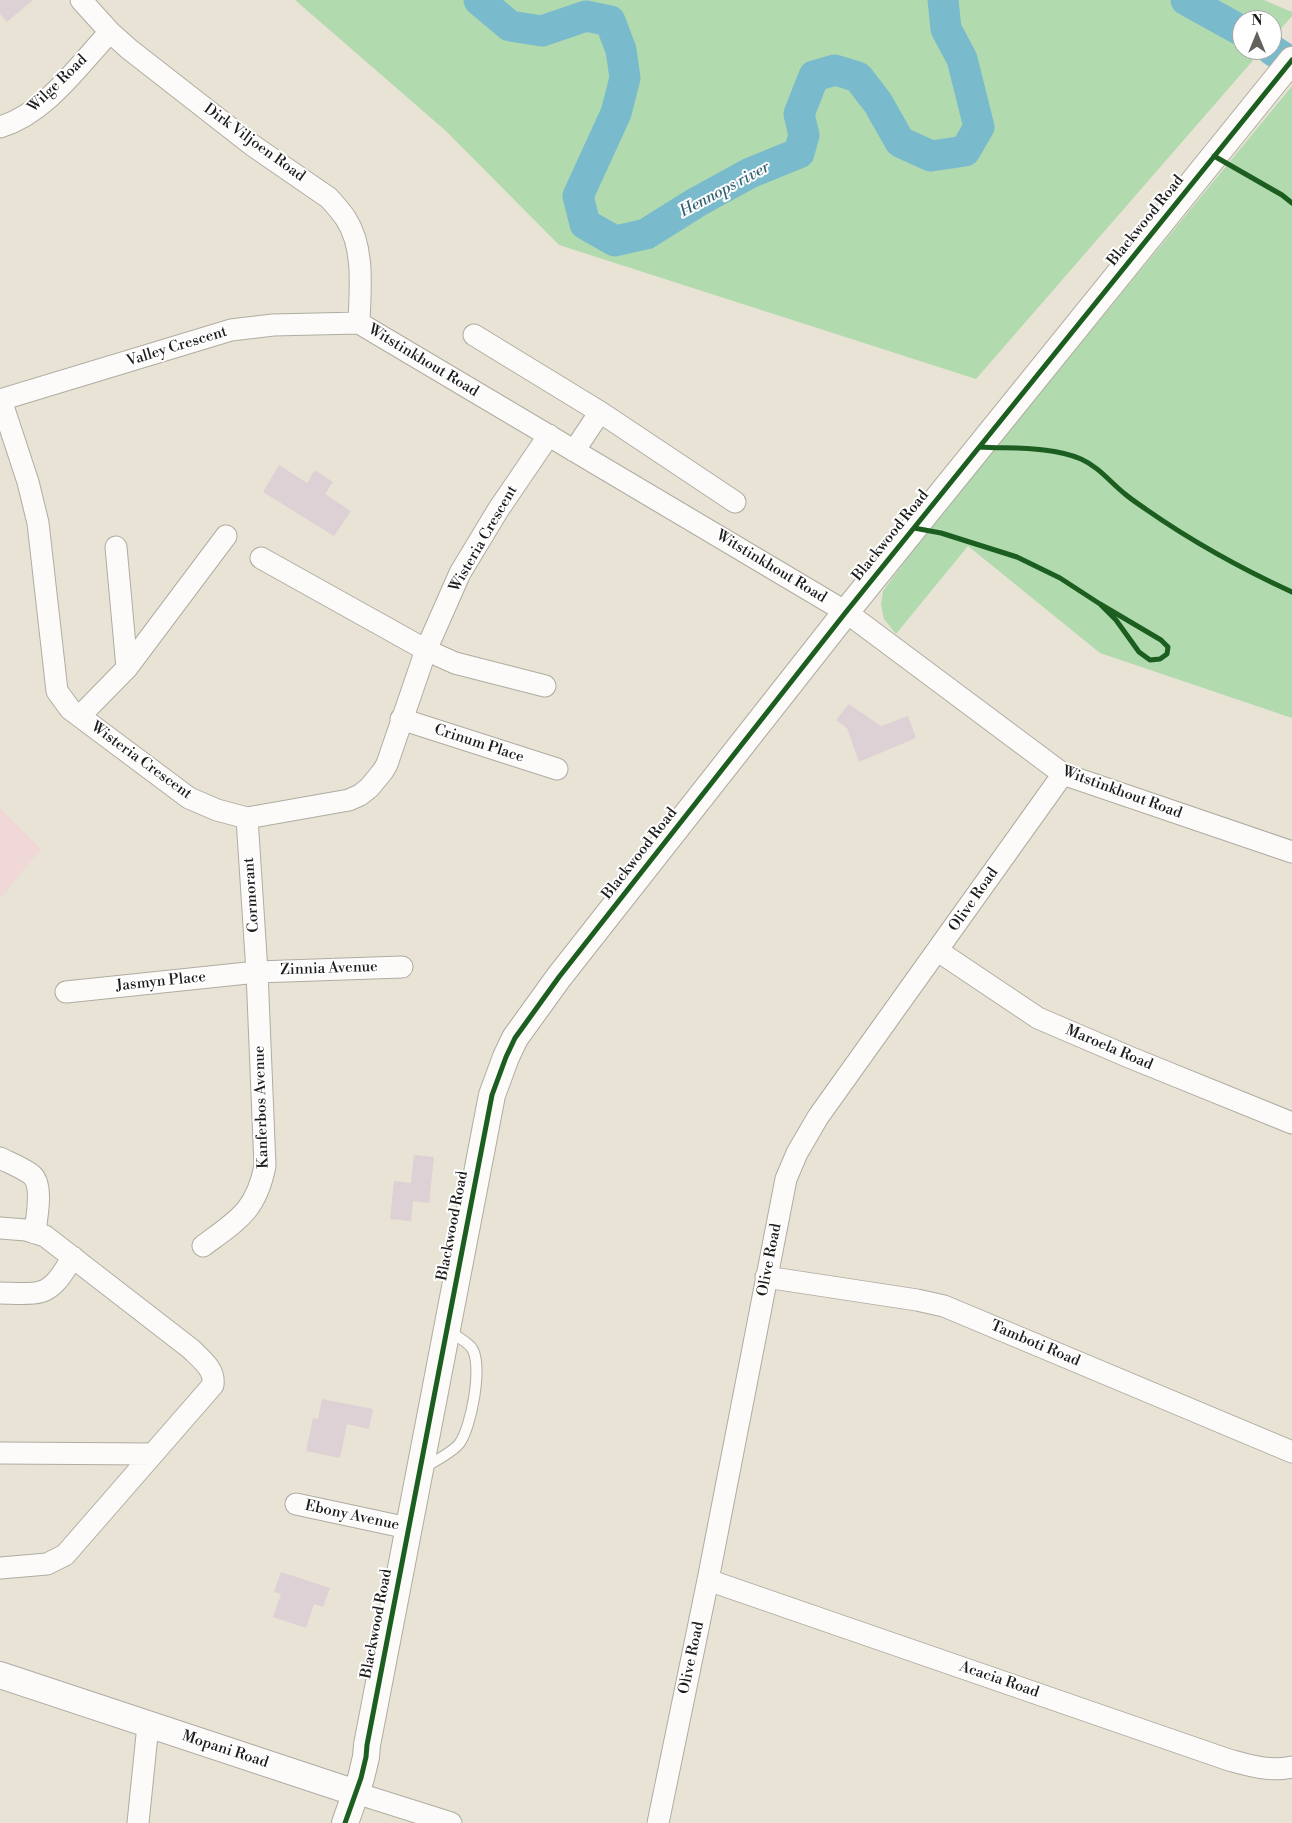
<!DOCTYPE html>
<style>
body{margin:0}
#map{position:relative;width:1292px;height:1823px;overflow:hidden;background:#e8e3d4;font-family:"Libre Bodoni",serif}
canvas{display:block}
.north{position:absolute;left:1232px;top:10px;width:50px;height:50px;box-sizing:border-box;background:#fff;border:1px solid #a4a4a4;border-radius:50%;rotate:0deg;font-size:14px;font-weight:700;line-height:20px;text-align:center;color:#1c1c1c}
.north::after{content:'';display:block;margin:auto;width:18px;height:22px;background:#63625c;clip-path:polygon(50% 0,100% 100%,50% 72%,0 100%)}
</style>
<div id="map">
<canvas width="1292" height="1823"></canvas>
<div class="north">N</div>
</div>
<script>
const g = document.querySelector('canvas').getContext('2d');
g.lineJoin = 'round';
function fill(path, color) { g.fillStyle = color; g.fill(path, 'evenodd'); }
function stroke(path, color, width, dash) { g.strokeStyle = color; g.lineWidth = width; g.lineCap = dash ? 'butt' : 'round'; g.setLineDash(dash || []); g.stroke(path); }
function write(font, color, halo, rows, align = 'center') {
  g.font = font + ' "Libre Bodoni",serif'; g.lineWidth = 4; g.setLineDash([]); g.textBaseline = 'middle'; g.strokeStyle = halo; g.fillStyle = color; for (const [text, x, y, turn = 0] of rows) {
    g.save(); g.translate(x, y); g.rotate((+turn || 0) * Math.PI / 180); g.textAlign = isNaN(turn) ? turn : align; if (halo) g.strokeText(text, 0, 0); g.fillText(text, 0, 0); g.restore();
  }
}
const built = new Path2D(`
 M0 808 41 849 0 899Z`);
const green = new Path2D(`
 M295 0H1264L1292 12V16L1272 39V20H1242V50H1262L976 379 559 245 446 131Z
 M1292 86V718L1100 653 968 546 896 634 884 619 881 605 883 591 936 519Z`);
const river = new Path2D(`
 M479 0 510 26 542 31 586 16 610 21 621 50 625 78 616 113 578 196 585 224 615 241 646 234 697 202 750 173 799 153 804 135 799 114 814 76 835 70 858 77 878 103 900 142 931 156 965 151 979 127 962 59 946 29 943 0
 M1186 0 1242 31
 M1272 50 1292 63`);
const building = new Path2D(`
 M0 0H33L7 22 0 14Z
 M279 465 307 483 315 470 333 482 325 494 351 511 334 536 263 492Z
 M849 704 881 726 908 716 916 738 859 762 847 728 836 720Z
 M414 1155 434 1157 429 1203 413 1201 411 1221 390 1219 394 1181 411 1183Z
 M322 1399 373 1409 369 1429 347 1424 340 1458 306 1451 313 1418 318 1419Z
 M281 1572 330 1588 323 1607 314 1604 306 1628 273 1617 281 1594 274 1592Z`);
const service = new Path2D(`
 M423 1468C435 1461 450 1454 459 1444 471 1429 484 1363 471 1347 466 1341 456 1336 449 1331`);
const minor = new Path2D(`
 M81 0 110 32 129 49 252 145 329 198C334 204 341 211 346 219 365 248 360 290 359 323
 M0 127C46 113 78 66 110 32
 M359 323 846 612 1063 774 1292 852
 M474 335 600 412 574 451
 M0 400 231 330 273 325 359 323
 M1 400 28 482 38 523 57 691 70 709 189 798 217 810 247 818 349 800 360 795 369 788 383 771 387 764 426 650 460 573 498 510 549 435
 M600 412 735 502
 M116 547 127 668
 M261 558 426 650 455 663 545 686
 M80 716 127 668 226 536
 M401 719 557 769
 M938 951 1038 1018 1129 1057 1292 1123
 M66 992 257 972 402 967
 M0 1158C10 1163 23 1168 32 1175 44 1186 36 1219 35 1233
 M0 1228 26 1230 45 1236 191 1349C202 1360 215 1369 213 1385L65 1555 47 1564 0 1568
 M203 1246C238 1220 256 1211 265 1166L257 972 247 818
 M766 1277 917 1300 944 1306 1292 1452
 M0 1293C11 1293 30 1295 40 1292 56 1288 65 1269 73 1257
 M0 1453 153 1454
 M296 1504 408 1528
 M708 1580 1229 1760C1251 1766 1270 1772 1292 1767
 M356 1793 451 1823
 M138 1823 148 1725
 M658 1823 708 1580 786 1179 797 1153 818 1117 1063 774`);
const tertiary = new Path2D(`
 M0 1675 356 1793
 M345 1823 361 1778 366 1757 367 1745 492 1095 506 1057 515 1038 559 977 846 612 1292 60`);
const cycleway = new Path2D(`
 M1214 156 1282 195 1292 203
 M980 447C1012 449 1051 446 1081 459 1099 467 1111 483 1125 494 1132 500 1140 505 1147 510 1193 542 1242 569 1292 592
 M914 528 941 533 1017 557 1060 578 1100 604 1161 640 1168 647 1167 654 1160 659 1150 660 1139 652 1116 620 1100 604
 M345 1823 361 1778 366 1757 367 1745 492 1095 506 1057 515 1038 559 977 846 612 1292 60`);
const streetNames = [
 ["Wilge Road",58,84,-44],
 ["Dirk Viljoen Road",254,143,36],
 ["Blackwood Road",1146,221,-51],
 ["Valley Crescent",177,347,-17],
 ["Witstinkhout Road",423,361,31],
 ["Blackwood Road",891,536,-51],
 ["Wisteria Crescent",484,539,-60],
 ["Witstinkhout Road",771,567,31],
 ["Crinum Place",479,744,18],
 ["Wisteria Crescent",141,761,36],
 ["Witstinkhout Road",1122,793,20],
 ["Blackwood Road",640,854,-52],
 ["Cormorant",252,895,-94],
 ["Olive Road",974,900,-55],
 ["Zinnia Avenue",329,969,-2],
 ["Jasmyn Place",161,982,-6],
 ["Maroela Road",1109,1048,23],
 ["Kanferbos Avenue",262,1107,-92],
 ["Blackwood Road",453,1226,-79],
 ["Olive Road",770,1260,-79],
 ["Tamboti Road",1035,1344,23],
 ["Ebony Avenue",352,1516,12],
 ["Blackwood Road",377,1624,-79],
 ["Olive Road",692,1658,-78],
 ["Acacia Road",999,1680,19],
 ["Mopani Road",225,1750,18]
];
const waterNames = [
 ["Hennops river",725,190,-28]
];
fill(built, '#efd8d7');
fill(green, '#b2daaf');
stroke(river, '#79bacc', 31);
fill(building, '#ddd1d6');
stroke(service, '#afaca2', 12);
stroke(minor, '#afaca2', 23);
stroke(tertiary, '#afaca2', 28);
stroke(service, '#fcfbf9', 10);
stroke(minor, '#fcfbf9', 21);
stroke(tertiary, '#fcfbf9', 26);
stroke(cycleway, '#1b5e20', 5);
write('15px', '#1c1c1c', '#fff', streetNames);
write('italic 16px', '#336272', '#fff', waterNames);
</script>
